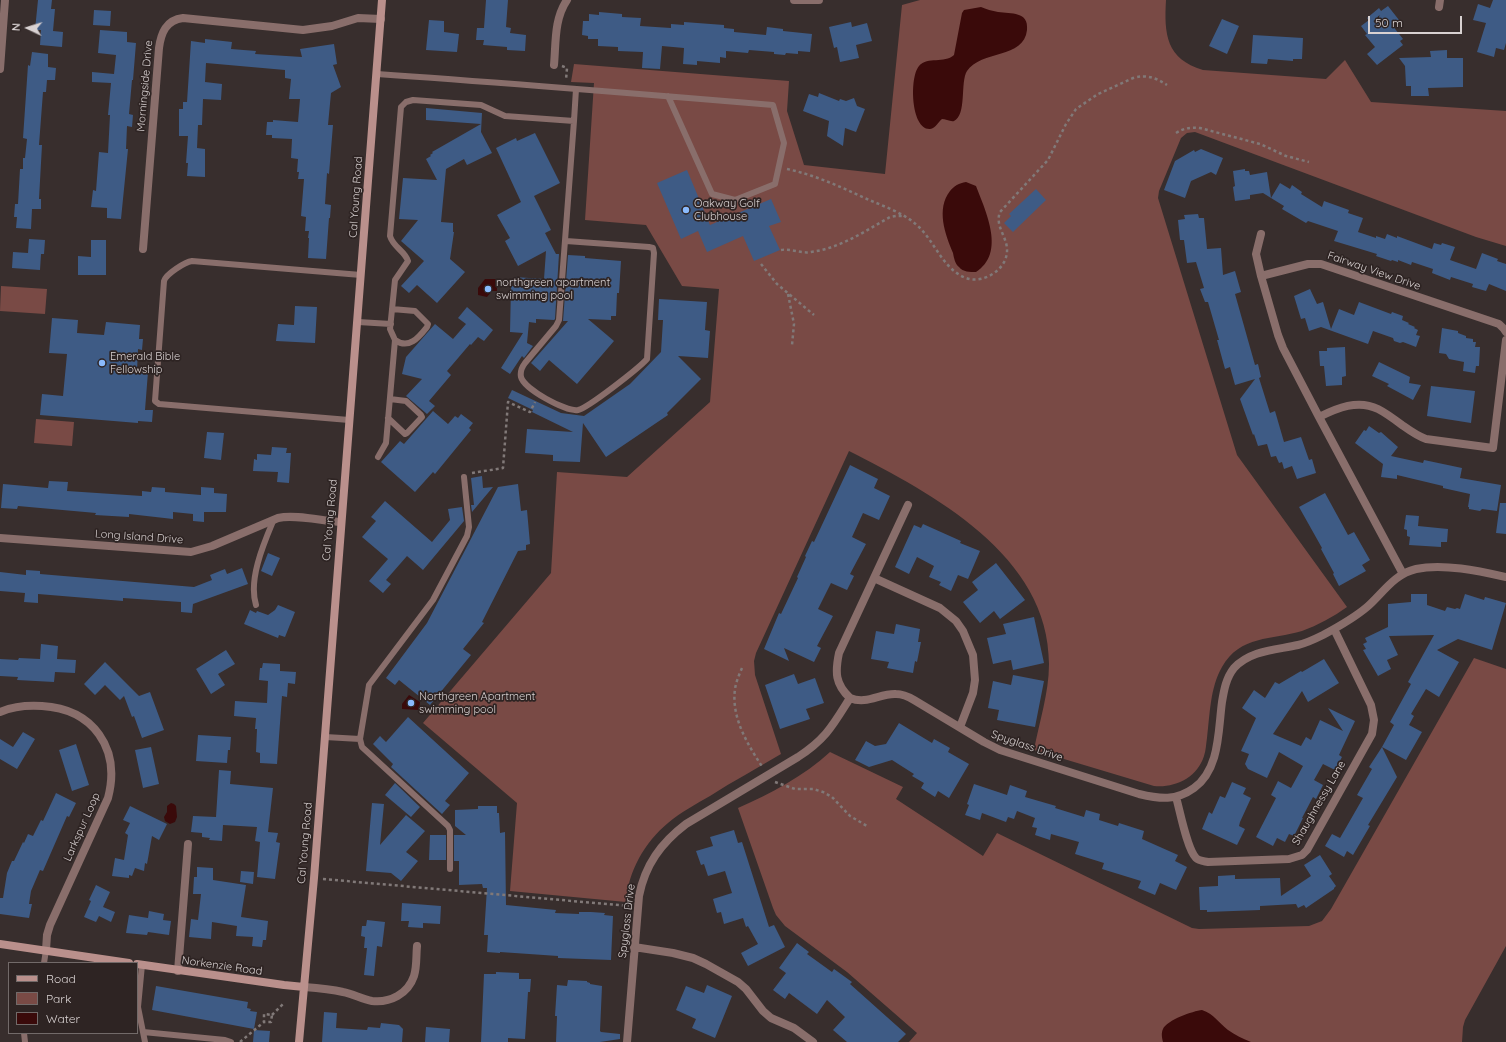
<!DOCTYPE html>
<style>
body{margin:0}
#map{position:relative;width:1506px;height:1042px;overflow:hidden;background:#382e2d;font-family:Quicksand,sans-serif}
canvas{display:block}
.legend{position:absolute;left:8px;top:962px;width:130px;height:72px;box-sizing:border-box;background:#2e2423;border:1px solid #726a69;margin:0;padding:5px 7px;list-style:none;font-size:12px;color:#d9d2d2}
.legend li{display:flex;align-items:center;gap:8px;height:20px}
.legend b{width:20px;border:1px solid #726a69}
.north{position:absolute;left:8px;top:8px;width:40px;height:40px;-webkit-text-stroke:3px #2e2423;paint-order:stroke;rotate:274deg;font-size:11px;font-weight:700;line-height:16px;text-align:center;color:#d9d2d2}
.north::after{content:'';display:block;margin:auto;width:14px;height:18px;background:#d9d2d2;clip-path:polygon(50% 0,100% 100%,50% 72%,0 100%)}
.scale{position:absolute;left:1368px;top:16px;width:94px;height:18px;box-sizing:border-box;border:2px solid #d9d2d2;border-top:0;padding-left:5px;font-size:12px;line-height:14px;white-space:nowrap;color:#d9d2d2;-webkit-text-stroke:3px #2e2423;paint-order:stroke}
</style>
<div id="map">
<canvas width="1506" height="1042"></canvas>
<ul class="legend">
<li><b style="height:5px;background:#ba908c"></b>Road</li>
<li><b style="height:11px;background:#794a45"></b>Park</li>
<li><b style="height:11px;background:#3a0a0a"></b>Water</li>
</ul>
<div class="north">N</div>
<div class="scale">50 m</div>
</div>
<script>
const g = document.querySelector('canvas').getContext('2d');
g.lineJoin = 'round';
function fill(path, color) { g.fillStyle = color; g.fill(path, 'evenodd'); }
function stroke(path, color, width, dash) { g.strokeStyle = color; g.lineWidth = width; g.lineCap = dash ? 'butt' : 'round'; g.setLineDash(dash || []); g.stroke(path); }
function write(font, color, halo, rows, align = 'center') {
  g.font = font + ' Quicksand,sans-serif'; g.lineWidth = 3.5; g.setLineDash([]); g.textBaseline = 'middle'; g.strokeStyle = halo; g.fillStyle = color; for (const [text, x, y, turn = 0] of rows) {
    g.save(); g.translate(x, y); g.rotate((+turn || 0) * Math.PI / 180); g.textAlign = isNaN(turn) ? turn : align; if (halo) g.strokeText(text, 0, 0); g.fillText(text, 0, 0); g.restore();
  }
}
const green = new Path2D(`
 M920 0H1166C1164 34 1166 59 1203 70L1326 79 1345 60 1371 102 1506 111V246L1476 237 1195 132 1187 133 1181 138 1159 191 1158 198 1237 455 1347 607C1333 617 1318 625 1302 631 1272 640 1240 635 1222 667 1210 688 1210 714 1207 738 1206 744 1206 750 1204 756 1197 778 1175 788 1154 786L1034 750C1039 723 1049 693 1049 664 1049 555 933 494 849 451L756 653 754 661 755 675 781 754C758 768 733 781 710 796 696 804 681 812 668 823 645 842 628 871 626 902L510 891 517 803 423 723 551 573 557 472 627 477 710 402 719 289 682 286 646 225 585 220 594 83 571 82 574 64 789 81 787 111 804 165 885 174 902 5Z
 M1 286 47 289 45 314 0 311Z
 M36 419 74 422 72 446 34 443Z
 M1474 658 1506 669V946L1465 1020 1463 1027 1462 1042H909L917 1033 847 972 785 926 776 915 773 908 738 808C770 794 804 776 830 752L903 787 896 799 983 856 997 833 1192 928 1199 929 1309 926 1322 921 1331 909Z`);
const water = new Path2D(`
 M981 7C986 9 992 11 998 12 1011 14 1029 11 1027 30 1024 59 981 50 967 71 960 82 967 115 954 121 951 122 945 119 942 119 938 122 936 128 930 129 911 130 909 78 919 66 928 56 944 64 954 55L962 13 964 10Z
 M966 182 976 186C986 212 1006 253 976 272 970 272 963 272 959 267 955 264 954 258 953 253 945 234 936 209 950 191 954 186 959 183 966 182Z
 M485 279H497V291H492L487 297 478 295V288Z
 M409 695 420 702 419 710 402 709V704Z
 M171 803 174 804 176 806 177 817 175 822 170 824 165 821 164 817 167 812V806Z
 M1202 1010C1214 1014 1219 1023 1228 1030 1235 1035 1243 1039 1251 1042H1163C1162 1038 1161 1033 1163 1029 1167 1020 1193 1011 1202 1010Z`);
const building = new Path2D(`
 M38 0H52L51 9H55L53 31 63 32 62 47 40 45 41 30H35Z
 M486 0H508L506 27 511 28 510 33 526 35 525 51 507 50V47L483 45 484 40H476L477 28H484Z
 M1493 0H1506V43L1504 50 1496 48 1494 57 1477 52 1486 23 1473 20 1478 4 1490 8Z
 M1388 6 1399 20 1392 25 1403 39 1400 41 1403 45 1377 65 1367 54 1375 47 1365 35 1367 34 1361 26 1369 20 1367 18 1379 8 1381 11Z
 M94 10 111 11 110 26 93 25Z
 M599 12 622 14V17L641 18 640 26 671 28V24L684 25V22L724 25V28L734 29V32L766 35 767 27 783 29V31L812 34 810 52 798 51V54L786 53 785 55 774 54V52L749 50 748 53 726 51V58L720 57V63L697 61V65L683 64 684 48 662 46 660 69 642 68 643 52 618 51V47L598 46V39H588V36L582 35 583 21H589V14L599 15Z
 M1222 19 1239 26 1227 54 1209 46Z
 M429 20 444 21V32L459 34 457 52 426 50Z
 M851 22 852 27 867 23 872 41 856 45 859 58 840 62 837 47 834 48 829 27Z
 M100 30 127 32V42L136 43 133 80H132L129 114 133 115 132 127 127 126 126 149H128L121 219 107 218V208L91 207 93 190 96 191 99 152 108 153 110 115H108L111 83 92 82V72L114 74 116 55 98 53Z
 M1253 35 1303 38 1302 59H1293V61L1268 59 1267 64 1251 63Z
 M205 39 232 42 231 49 256 51 255 54 302 57 300 49 334 44 337 64 333 65 341 87 331 93 328 125H333L329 174 327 173 325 204 331 205 330 218H329L326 259 308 258 309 238H308L309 231H305L306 217 301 216 304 179H298L299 172H297L298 159 291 158 292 139 272 138V135H266L267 122H273V120L298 122 300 99H289L291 79 285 78V70L206 63 205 82 222 84 221 100 203 99 202 125H198L197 148 205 149V177L187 176 188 163H186L188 136H179V109H183V102H187L191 41 205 43Z
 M1447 50V58H1463V87L1428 88 1429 96H1411V86H1406L1405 66 1399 58 1431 57 1430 51Z
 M32 52 48 54V67L56 68 55 80H47L46 92H43L39 145H42L39 199H41V209H32L31 229 16 228 17 217H14L15 204H18L20 169H23V158H25L27 139 23 138 28 65 30 66Z
 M819 93 839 101 840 99 846 101 854 98 857 106 865 109 856 132 845 128 843 146 827 136 829 121 803 111 809 94 818 97Z
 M426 108 482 113 481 132 492 153 467 165 464 159 446 169 441 222 453 223V232H454L450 259 465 272 437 303 417 285 409 293 401 286 424 261 401 241 418 220 399 219 403 178 437 180 426 159 431 156 430 155 433 153 432 152 481 124 426 120Z
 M535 133 560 183 534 196 551 230 545 233 556 254H559L555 319 554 320 536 319V323L529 322 527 343 533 346 524 358 522 356 510 374 501 368 523 333 510 332 511 286H513L514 277 544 279 546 251 518 266 505 241 510 238 497 215 521 202 496 148 516 138 517 141Z
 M1201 149 1223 158 1216 175 1211 172 1191 181 1185 198 1164 190 1175 161 1194 150 1195 152Z
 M1245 169V171H1249L1250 175 1267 172 1271 198 1263 193 1250 195V199L1235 201 1233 187 1235 186 1233 171Z
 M687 170 710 225 771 199 781 222 769 226 780 250 754 261 743 236 707 252 698 231 681 239 657 183Z
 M1280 183 1290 189 1292 185 1302 192 1301 194 1322 207 1324 201 1349 210 1348 213 1363 218 1358 232 1376 238V236L1385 239 1387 234 1397 238V236L1432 249 1434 243 1441 245 1442 243 1455 247 1450 260 1476 269 1482 253 1498 259 1497 261 1506 264V291L1489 284 1486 291 1472 287 1473 284 1451 277 1450 280 1432 273 1433 269 1412 262 1411 265 1398 260V262L1392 260 1391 261 1376 256 1377 254 1334 241 1338 231 1308 221 1306 223 1282 209 1284 206 1271 198Z
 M1036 189 1046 200 1013 232 1004 223 1011 216 1009 214Z
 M1198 214 1199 218H1204L1207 249 1221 248 1223 275 1235 271 1241 292 1235 294 1255 365 1258 364 1261 377 1259 378 1270 413 1275 411 1284 442 1301 437 1309 460 1312 459 1316 473 1297 479 1292 466 1284 469 1282 462 1279 463 1276 456 1271 457 1267 444 1258 446 1254 434 1253 435 1240 399 1255 379 1235 385 1230 367 1225 369 1217 340H1219L1208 302H1205L1200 289 1204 288 1196 262 1187 263 1184 240H1180L1178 220 1185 219 1184 215Z
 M29 239 45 240 44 254H41L40 270 12 268 13 252 28 253Z
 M91 240H106V275H78V256L91 257Z
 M568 255 585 256V258L621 261 619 293H617L616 316H611V320L588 319 614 341 577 384 549 360 540 371 531 363 568 321H563Z
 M1310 289 1317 304 1323 302 1331 329 1339 309 1354 315 1359 302 1391 314 1392 312 1403 316 1402 320 1409 323 1408 324 1415 327 1414 328 1418 330 1416 335 1420 336 1416 347 1403 342 1400 343 1394 341 1393 338 1373 331 1368 344 1321 327 1309 331 1305 318 1301 319 1294 296Z
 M659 299 707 302 705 330 710 331 708 358 678 356 701 379 667 413 668 415 606 457 583 423 580 462 553 461V455L525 453 527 429 573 432 532 412 533 410 508 398 512 390 561 413 584 416 630 384 661 352 663 320H658Z
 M295 306 317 307 315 343 276 341 278 324 294 325Z
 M467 307 493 330 484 341 478 337 471 345 470 344 447 371 451 375 429 401 435 406 427 414 406 396 422 379 402 374 406 357 435 324 453 339 466 324 458 318Z
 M52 318 78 320 77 333 104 335 106 322 140 325 139 339H143L142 350 138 349 137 371 148 372 145 410H153L152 422 138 421V423L40 415 42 394 63 396 67 354 49 353Z
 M1442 328 1458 331V333L1466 336V338L1473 339V342H1476L1475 347H1480L1479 366H1476L1475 373 1463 371 1464 362 1449 359 1446 354 1439 353Z
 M1345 347 1346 376 1342 377V385L1326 386 1324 366H1320L1319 351H1327V348Z
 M1379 362 1410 377 1409 383 1421 385 1413 400 1387 386 1389 384 1372 376Z
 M1431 386 1475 391 1471 423 1427 416Z
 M433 411 448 424 455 416 458 418 461 414 473 423 469 428 471 430 435 474 433 472 415 492 381 462 400 441 404 444Z
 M1369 426 1379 433 1381 432 1398 447 1391 456 1423 463 1424 460 1462 468 1460 478 1501 485 1497 511 1482 509 1480 511 1469 509V507H1468L1470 494 1443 488V486L1397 475V479L1381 477 1383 464 1355 443 1364 430 1366 431Z
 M207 432 224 433 221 460 204 458Z
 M272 447 287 448 286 453H291L289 483 277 482 278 472 253 471 254 459 257 460V454L271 455Z
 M850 465 878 479 874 488 890 496 879 520 863 513 852 537 866 544 850 574 854 576 847 590 831 583 818 609 833 616 817 646 821 648 814 662 784 648 789 661 764 649 779 613 781 614 798 578 797 577 806 557 805 556 812 541 814 542Z
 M482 476 483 488 493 487 472 512 471 505H474L471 478Z
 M49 481 68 482 67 491 142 496V491L151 492 152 487 165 488V492L201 495V487L214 488V493L227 494 226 512H204V522L193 521V514L173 512V519L129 514V517L95 515 96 513 18 506 17 509 1 508 3 484 48 488Z
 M518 484 521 511 527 510 530 544 526 545V550L518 551 482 622 484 623 463 649 471 655 430 705 399 680 395 685 386 678 427 623 498 487Z
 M1325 493 1348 535 1354 532 1370 560 1362 565 1366 571 1339 586 1333 574 1334 573 1321 549 1322 548 1299 507Z
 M385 501 432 542 450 520 448 509 462 507 464 521 423 570 407 556 386 580 391 584 383 593 369 581 388 559 362 537 376 521 371 517Z
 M1500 503H1506V534L1496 533Z
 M1406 515 1419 516 1418 526 1448 529 1447 542H1441V547L1409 545 1410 537 1407 536V530L1404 529Z
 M923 524 961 541 960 543 980 551 968 579 958 575 951 591 939 585 941 582 929 577 934 566 917 557 909 574 895 567 914 525 921 528Z
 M268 553 280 558 272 576 261 571Z
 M996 563 1025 600 1000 619 994 611 980 623 963 602 978 590 972 582Z
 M242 568 248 584 193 604 192 613 181 612V602L123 598V601L38 594V603L24 602 25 593 0 591V572L26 575V570L40 571V574L194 587 212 580 210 575 225 569 227 574Z
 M1411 594H1427V605L1445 611 1447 607 1455 609 1457 608 1460 609 1465 594 1484 600 1485 597 1506 603 1492 650 1458 639 1437 650 1459 662 1439 697 1426 689 1411 714 1414 716 1409 725 1422 732 1406 760 1382 747 1394 725 1390 722 1411 684 1408 682 1434 635 1389 636 1398 655 1387 660 1391 669 1378 676 1363 650 1366 649 1363 644 1367 642 1365 638 1388 627V604L1411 602Z
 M278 605 295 612 285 637 279 635 278 638 244 624 250 610 256 613 257 611 268 615 275 610Z
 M1034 617 1044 663 1013 670 1011 660 993 664 987 638 1006 634 1003 624Z
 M896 624 920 629 918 642H921L917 662 915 661 913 673 887 668 889 662 871 659 876 631 894 634Z
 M41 644 58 646 57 659 76 660 75 673 55 672 54 682 17 680 18 677 0 676V659L18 660 19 658 40 659Z
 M226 650 235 664 218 674 225 685 211 694 196 669Z
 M1324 659 1339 683 1308 702 1302 691 1273 734 1301 746 1306 737 1311 740 1320 720 1343 731 1328 708 1355 721 1339 755 1342 757 1335 770 1323 764 1314 780 1323 785 1316 799 1313 797 1302 818H1303L1294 836 1289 834 1285 842 1277 838 1273 846 1256 837 1276 798 1271 795 1278 781 1291 788 1303 766 1279 752 1267 778 1248 769 1245 764 1249 754 1241 751 1256 718 1242 708 1254 690 1265 698 1275 682 1279 684 1301 671 1302 672Z
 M105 662 139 696 150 692 164 730 142 738 134 716 132 717 124 696 120 700 105 685 95 695 84 684Z
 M263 663 280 664V671L296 672 295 684 288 683 287 697 282 696 277 764 260 763V753L256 752 257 729H255L256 718 234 716 235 701 267 703 268 681 259 680 260 668H262Z
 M794 674 798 684 815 678 824 703 806 709 810 719 780 729 765 685Z
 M1013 675 1044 681 1035 727 997 720 999 710 988 708 993 681 1011 685Z
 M408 717 469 773 445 801 450 805 442 814 391 767 393 764 373 744 380 736 386 742Z
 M899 723 932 743 934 739 950 748 948 752 969 764 949 798 938 791 935 797 921 788 924 783 912 776 914 774 892 760 869 767 855 760 866 741 875 746 886 744Z
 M23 732 35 739 17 769 0 759V739L13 747Z
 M198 735 231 737 230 750H228L227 763 196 761Z
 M76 744 89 785 72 791 59 750Z
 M151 747 159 784 143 788 135 750Z
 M1382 747 1397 777 1368 825 1370 826 1353 855 1347 851 1344 857 1325 846 1332 834 1340 838 1363 798 1357 795 1372 769 1369 767Z
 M219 770 231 771 230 784 273 788 268 832 278 833 276 842 280 843 275 879 257 877 260 842 255 841 257 827 223 825 222 841 209 840 210 838 202 837V833L191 832 193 816 216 817Z
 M1232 782 1246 788 1243 794 1251 798 1240 822 1239 826 1245 829 1237 845 1202 829 1209 812 1212 814 1220 796 1225 798Z
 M395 783 420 807 411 817 385 795Z
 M974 784 1007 795 1010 785 1027 791 1025 797 1056 806 1055 808 1084 817 1086 810 1100 814 1099 820 1118 826 1119 823 1144 831 1142 839 1178 855 1175 861 1187 867 1176 890 1160 883 1155 895 1138 888 1141 881 1102 869 1104 863 1075 854 1079 842 1051 834 1050 840 1035 835 1037 828 1032 827 1035 818 1017 811 1014 819 1008 817 1006 822 982 813 980 820 965 815 969 805 967 804Z
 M56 793 76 803 69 817 67 816 43 871 40 870 31 891 29 904H32L29 918 0 914V898H3L7 873 12 861H14L23 842 24 843 28 834 33 836 41 820 43 821Z
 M372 803 384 804 380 845 406 815 425 831 406 852 418 861 401 881 391 873 366 871Z
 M130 806 167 824 159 840 152 836 147 864 145 863 144 871 135 868 132 876 129 875V878L112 876 115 858 124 860 128 835 125 833 130 823 123 820Z
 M478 806H497V813H499L500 833 505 832 506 905 556 910 555 913 579 914V912H591L605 913 604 915 613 916 611 960 558 958V956L500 952V953L487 952 488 935H484L487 888H483L482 884 459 885V861H454V835H466L455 826V810L478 809Z
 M734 830 738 843 742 842 769 927 774 925 785 947 748 966 741 953 758 944 748 926 746 927 743 918 724 924 721 912 717 913 713 899 732 893 725 871 708 876 704 864 701 865 696 851 713 846 710 837Z
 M430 835H446V860H429Z
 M1320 855 1332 874 1329 876 1336 886 1334 888V889L1306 908 1304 905 1298 908 1296 904 1260 906V910L1207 912V910H1200L1199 887 1218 886V876L1235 875V879L1280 878 1281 896 1311 876 1304 865Z
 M197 867 213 868V880L246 885 241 917 268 921 266 940H263L262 947 252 946 253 937 236 936 237 926 212 922 211 939 189 937 191 919 198 920 201 894H193L194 877H197Z
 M241 871 254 872 253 884 240 882Z
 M96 885 110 892 103 907 115 912 111 922 99 916 96 922 84 917 91 901 89 900Z
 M402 903 441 906 440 924 423 923V928L408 927 409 921H401Z
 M149 911 164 914 163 920 171 921 169 935 148 932 147 935 126 933 129 915 148 918Z
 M367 920 385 922 382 947 377 946 374 976 364 975 367 948H364L365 937 361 936 362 926H366Z
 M797 943 809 952 807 954 832 972 834 969 852 982 850 984 906 1034 898 1042H847L833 1030 845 1017 827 1000 817 1014 789 993 785 999 773 990 786 973 779 968Z
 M496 972 519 973V979H531L530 992H528L525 1039 508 1038V1042H481L484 974H496Z
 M568 980 587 981V982L590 983V984L602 986 600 1031 601 1032 620 1034V1039L600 1042H556L557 1016H555L557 985 567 986Z
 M707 985 732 996 715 1038 692 1028 696 1019 676 1010 686 986 704 993Z
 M156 986 248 1002 247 1008 251 1009 250 1011 257 1012 254 1029 152 1010Z
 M324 1012 337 1013 336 1028 367 1030 368 1027 380 1028 381 1023 399 1025 403 1029 402 1042H322Z
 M426 1027 450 1029 449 1042H425Z
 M254 1030 270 1031 269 1042H253Z`);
const path = new Path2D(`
 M562 66 567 68 566 80
 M1176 133C1184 128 1191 127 1200 128L1260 144 1286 156 1309 162
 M787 169C815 175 841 187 867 199 885 207 905 213 920 228 935 243 944 270 966 278 979 283 996 275 1003 264 1016 242 993 230 1000 212L1048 160 1066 124 1076 109 1098 94 1133 78C1147 74 1156 78 1167 85
 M781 250C791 248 801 254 811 252 841 248 865 231 890 217L896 216H903
 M761 264 777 284 814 315
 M788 294 794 324 792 345
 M472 473 503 468 508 402 530 412 535 402
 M742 668C739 675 736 682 735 689 731 718 748 745 763 768
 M775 782 795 789H813L823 792 832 797 850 816 867 826
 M323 879 629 906
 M272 1015 283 1004
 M240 1042 264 1022V1014L272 1015 271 1022H264`);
const lane = new Path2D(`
 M377 74C509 83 641 94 773 105L784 143 775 184 735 200 712 194 668 96
 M566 241 649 247 653 248 654 253 647 359C639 368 588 408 578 410 566 412 524 389 521 377 520 372 522 367 525 363L556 326 559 320 574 121
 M392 309 415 311 428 324 427 327C419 337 409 350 395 340
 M358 322 391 324
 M388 418 405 434 407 433 422 417 421 415 406 401 390 399
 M349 420 159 404 155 401 164 281C166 274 185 262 192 261L361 275
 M378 457 386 443 395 340 390 329 395 280 408 261C405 251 393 247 390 236L401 107 406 102 413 100 481 105 505 116 574 121 576 89
 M256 605C248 579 264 543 274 519
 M325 737 360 739 362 747 448 826 450 830V869
 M360 739 369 685 433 600 467 536 469 527 464 477
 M44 963 46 950
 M142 965 138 1007 145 1042
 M143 1032 225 1040 231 1042
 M24 1033 25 1042`);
const street = new Path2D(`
 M794 0H819
 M1439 7 1440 0
 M554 65C556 43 554 19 567 0
 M0 69 5 0
 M1261 234 1256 254 1261 276
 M143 249 159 48C161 33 166 20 183 18L303 30 332 26 358 18 381 19
 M1319 417C1337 408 1358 399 1378 409 1386 413 1394 419 1402 425 1409 430 1417 436 1426 439L1493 448 1506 340
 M0 538 191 552 212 546 278 518C295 514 323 521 341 522
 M1403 574 1319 417 1283 348 1278 335 1261 276 1308 264H1321L1499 324 1504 329 1506 332
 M874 578 940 608 956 621 963 631 973 655 975 680 973 693 960 727
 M850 698C835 684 835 672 839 653L908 505
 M0 712C14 706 27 705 42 706 93 709 121 748 108 798L50 925 47 935 46 950
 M1176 797C1180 811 1187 849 1196 858 1199 861 1203 861 1208 862L1289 859 1302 855 1307 850 1372 734 1374 720 1371 705 1334 629
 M634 947 673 953 693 958 706 964 738 982 746 989 763 1011 771 1018 794 1028 813 1042
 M178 971 188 844
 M304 987C317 988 330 989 343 992 353 994 362 999 372 1001 390 1003 408 994 414 976 417 967 416 956 417 946
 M627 1042 639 896C645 865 661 843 686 824L798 757C826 739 833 725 850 698 867 705 880 693 896 694 903 694 909 697 914 700L984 742 1000 750 1139 794C1160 799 1176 801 1194 788 1220 769 1218 731 1222 702 1224 690 1226 678 1234 668 1251 650 1276 650 1298 645 1307 643 1315 639 1323 635 1338 627 1354 618 1367 607 1383 593 1394 574 1416 569 1443 563 1479 571 1506 577`);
const secondary = new Path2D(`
 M0 944 129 963
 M137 964 284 985 304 987
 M299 1042 314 878 382 0`);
const markers = [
 [686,210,4,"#8abafc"],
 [488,289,4,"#8abafc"],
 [102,363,4,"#8abafc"],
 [411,703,4,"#8abafc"]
];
const streetNames = [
 ["Morningside Drive",145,86,-85],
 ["Cal Young Road",356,197,-86],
 ["Fairway View Drive",1374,271,19],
 ["Cal Young Road",330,520,-85],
 ["Long Island Drive",139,537,4],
 ["Spyglass Drive",1027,746,19],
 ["Shaughnessy Lane",1319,803,-60],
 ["Larkspur Loop",82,827,-66],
 ["Cal Young Road",305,843,-85],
 ["Spyglass Drive",627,921,-83],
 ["Norkenzie Road",222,966,8]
];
const poiNames = [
 ["Oakway Golf",694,204],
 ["Clubhouse",694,217],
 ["northgreen apartment",496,283],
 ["swimming pool",496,296],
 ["Emerald Bible",110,357],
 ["Fellowship",110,370],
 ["Northgreen Apartment",419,697],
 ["swimming pool",419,710]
];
fill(green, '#794a45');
fill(water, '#3a0a0a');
fill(building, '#3e5b85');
stroke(path, '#817978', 2.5, [3, 3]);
stroke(lane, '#896e6b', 6);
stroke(street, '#896e6b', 8);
stroke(secondary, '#ba908c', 8);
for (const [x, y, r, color] of markers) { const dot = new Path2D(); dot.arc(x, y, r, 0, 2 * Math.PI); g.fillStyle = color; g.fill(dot); stroke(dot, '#2e2423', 1.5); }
write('11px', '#d9d2d2', '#2e2423', streetNames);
write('11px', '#d9d2d2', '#2e2423', poiNames, 'left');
</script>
